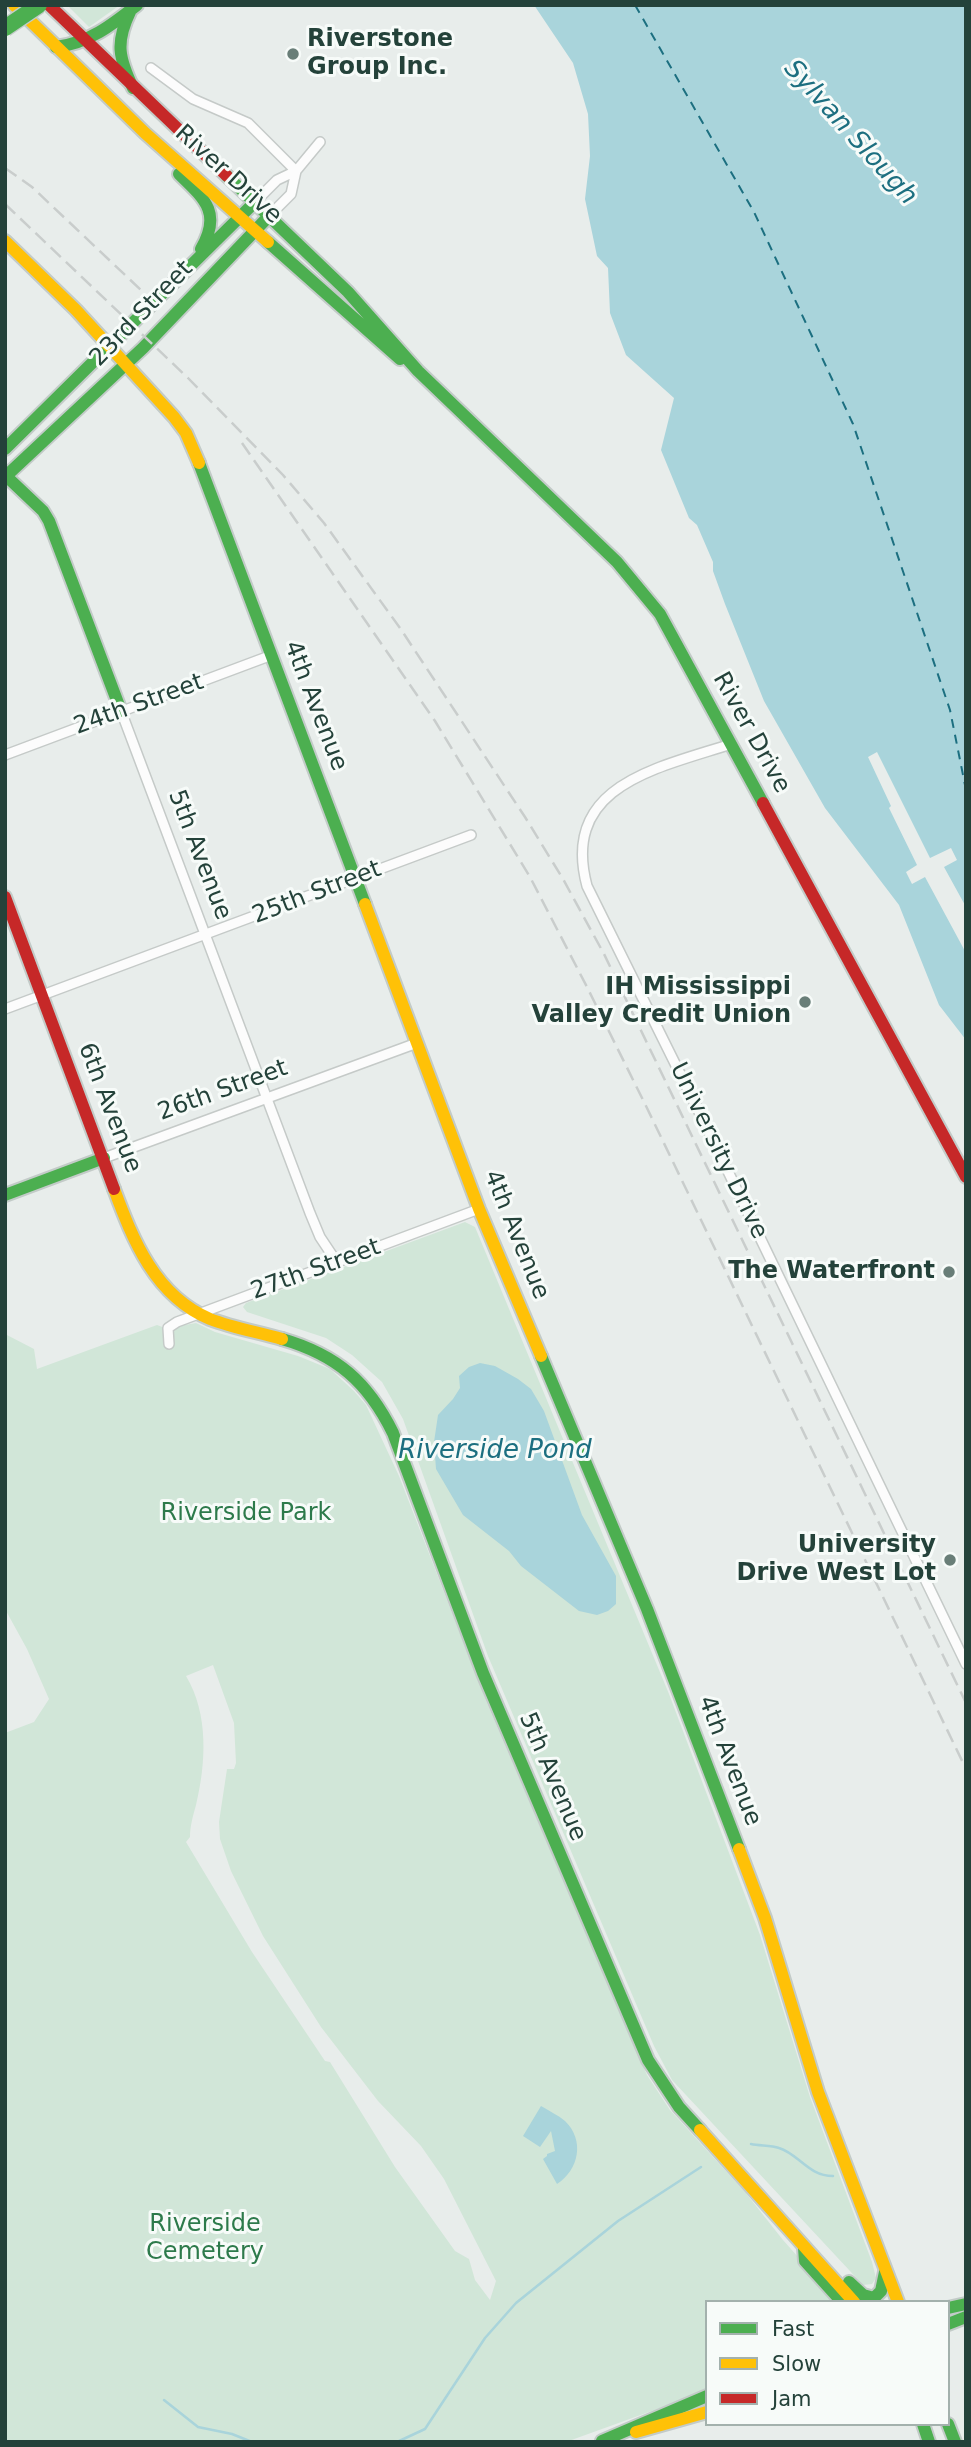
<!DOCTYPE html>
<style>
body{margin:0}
#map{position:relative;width:971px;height:2447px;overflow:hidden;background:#e8edeb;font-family:"DejaVu Sans",sans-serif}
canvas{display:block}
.frame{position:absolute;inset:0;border:7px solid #24423a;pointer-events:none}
.legend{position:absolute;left:705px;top:2300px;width:245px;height:126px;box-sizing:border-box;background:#f7fbf9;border:2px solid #a3b1ad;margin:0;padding:9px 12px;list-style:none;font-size:21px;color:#24423a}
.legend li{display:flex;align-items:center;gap:14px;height:35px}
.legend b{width:35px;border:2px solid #a3b1ad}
</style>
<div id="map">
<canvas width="971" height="2447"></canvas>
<div class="frame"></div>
<ul class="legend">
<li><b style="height:9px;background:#4caf50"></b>Fast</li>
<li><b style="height:9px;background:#ffc107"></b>Slow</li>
<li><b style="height:9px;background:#c62828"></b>Jam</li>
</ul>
</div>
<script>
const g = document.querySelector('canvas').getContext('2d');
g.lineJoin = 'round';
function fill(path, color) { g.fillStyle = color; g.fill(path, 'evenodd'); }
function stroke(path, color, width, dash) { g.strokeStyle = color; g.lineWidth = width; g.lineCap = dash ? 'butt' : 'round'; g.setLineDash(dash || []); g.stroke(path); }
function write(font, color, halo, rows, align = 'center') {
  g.font = font + ' "DejaVu Sans",sans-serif'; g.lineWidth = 6; g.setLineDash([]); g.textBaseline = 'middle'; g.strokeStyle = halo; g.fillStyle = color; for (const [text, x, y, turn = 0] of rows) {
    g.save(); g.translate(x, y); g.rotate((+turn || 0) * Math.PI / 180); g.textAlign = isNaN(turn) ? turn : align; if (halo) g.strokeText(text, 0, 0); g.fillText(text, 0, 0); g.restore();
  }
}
const green = new Path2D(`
 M67 5H120L89 27Z
 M465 1222 475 1227 669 1694 760 1935 810 2097 872 2262 876 2278 872 2284 863 2285 672 2080 654 2046 488 1656 403 1419 382 1382 352 1355 326 1338 247 1312 243 1307 246 1303Z
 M196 1323 215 1332 298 1356 330 1369 354 1391 366 1405 399 1476 487 1703 647 2075 670 2110 745 2192 783 2240 838 2302H707V2391L566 2442H5V1733L34 1722 49 1699 27 1649 5 1609V1334L34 1349 37 1369 157 1325 173 1331 179 1326ZM213 1665 234 1723 236 1763 234 1769H227L219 1822 220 1839 231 1871 263 1936 321 2027 378 2101 421 2146 444 2179 496 2281 490 2300 475 2280 469 2259 455 2251 395 2167 330 2062 325 2061 252 1952 186 1842 190 1837C190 1826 193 1816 196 1805 206 1764 209 1714 186 1676Z`);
const water = new Path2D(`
 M534 5H966V1040L939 1005 899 905 825 808 764 701 725 604 713 571V562L697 525 689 518 661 450 674 398 626 355 610 313 608 268 597 256 585 199 590 156 588 114 573 63Z
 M480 1363 495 1366 518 1379 531 1389 544 1411 582 1515 616 1576V1604L608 1611 597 1615 579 1611 521 1566 509 1551 463 1515 436 1469 434 1442 438 1415 453 1399 460 1388 459 1376 469 1367Z
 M541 2106C549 2111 558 2115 565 2121 585 2140 579 2170 557 2184L543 2159 547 2156V2154L555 2151 551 2131 540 2147 523 2136Z`);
const pier = new Path2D(`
 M877 752 930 858 951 848 957 860 944 867 966 907V953L925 877 912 884 906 872 917 865 889 808 891 806 868 757Z`);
const stream = new Path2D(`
 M751 2144C760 2146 771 2145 779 2148 799 2154 808 2176 833 2176
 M164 2400 198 2427 232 2434 252 2442
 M397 2442 425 2429 485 2338 516 2303 618 2221 701 2167`);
const ferry = new Path2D(`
 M635 5 754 212 853 424 950 710 966 790`);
const street = new Path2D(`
 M151 68 193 99 248 123 296 171
 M255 202 277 180 296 171 320 142
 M269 216 291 194 296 171
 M121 711 310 1213 320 1237 336 1261
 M731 744C658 768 560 785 587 886L708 1130 966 1664
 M5 755 272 655
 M5 1009 471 835
 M104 1158 417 1043
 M169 1344 168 1328 177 1322 479 1209`);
const fast = new Path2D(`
 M130 12C115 43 119 58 133 88
 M56 47C89 43 112 25 137 5
 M179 174C205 199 222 213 201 249
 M227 176 348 292 418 371 617 562 660 614 763 803
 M268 242 400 359
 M5 449 255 202
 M199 463 365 904
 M5 475 43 511 49 521 121 711
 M5 477 143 348 269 216
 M5 1195 104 1158
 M282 1339C337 1355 368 1382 393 1433L483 1673 648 2060 679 2107 700 2130
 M541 1356 647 1609 739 1849
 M804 2248 805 2261 842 2302
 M849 2282 863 2295 874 2298 881 2291 885 2272
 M948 2308 966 2304
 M948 2324 966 2317
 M923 2424 929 2442
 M948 2424 955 2442
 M602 2441 707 2396`);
const slow = new Path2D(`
 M14 5 145 133 268 242
 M5 241 76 310 174 417 186 433 199 463
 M365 904 479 1209 541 1356
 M114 1189C133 1240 155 1296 210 1319 233 1328 258 1332 282 1339
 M739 1849 765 1918 818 2092 898 2302
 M700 2130 854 2302
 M636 2432 707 2412`);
const jam = new Path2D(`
 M49 5 227 176
 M763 803 966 1177
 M5 897 114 1189`);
const rail = new Path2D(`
 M5 168 32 187 142 291
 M5 204 188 378 283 475 324 523 400 628 525 817 563 879 604 954 966 1703
 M242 443 435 721 530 877 587 987 646 1106 966 1769`);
const fastBridge = new Path2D(`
 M5 28 39 5`);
const markers = [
 [293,54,7,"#697e78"],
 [805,1002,7,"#697e78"],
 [949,1272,7,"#697e78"],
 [950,1560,7,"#697e78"]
];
const poiNames = [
 ["Riverstone",307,40,"left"],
 ["Group Inc.",307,68,"left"],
 ["IH Mississippi",791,988],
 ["Valley Credit Union",791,1016],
 ["The Waterfront",935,1272],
 ["University",936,1546],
 ["Drive West Lot",936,1574]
];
const streetNames = [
 ["River Drive",228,175,42],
 ["23rd Street",142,314,-46],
 ["24th Street",139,705,-20],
 ["4th Avenue",315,706,69],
 ["River Drive",751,733,61],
 ["5th Avenue",199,855,69],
 ["25th Street",317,893,-21],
 ["26th Street",223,1091,-20],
 ["6th Avenue",109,1108,69],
 ["University Drive",718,1151,64],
 ["4th Avenue",516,1235,68],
 ["27th Street",316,1270,-20],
 ["4th Avenue",729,1761,69],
 ["5th Avenue",552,1777,67]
];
const parkNames = [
 ["Riverside Park",246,1514],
 ["Riverside",205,2225],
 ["Cemetery",205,2253]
];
const waterNames = [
 ["Sylvan Slough",850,133,48],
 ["Riverside Pond",495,1451]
];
fill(green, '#d1e6d8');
fill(water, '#a9d4db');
fill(pier, '#e8edeb');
stroke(stream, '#a9d4db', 2.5);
stroke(ferry, '#1c6f80', 2, [9, 7]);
stroke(street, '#c5cac8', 12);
stroke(fast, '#c3cbc8', 16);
stroke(slow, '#c3cbc8', 16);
stroke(jam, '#c3cbc8', 16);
stroke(street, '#fcfcfc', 9);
stroke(fast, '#4caf50', 12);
stroke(slow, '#ffc107', 12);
stroke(jam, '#c62828', 12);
stroke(rail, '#c9cdcc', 2.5, [14, 7]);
stroke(fastBridge, '#c3ccc9', 19, []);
stroke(fastBridge, '#4caf50', 16);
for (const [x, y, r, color] of markers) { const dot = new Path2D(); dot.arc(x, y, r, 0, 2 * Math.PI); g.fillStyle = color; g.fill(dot); stroke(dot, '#f7fbf9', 2.5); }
write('bold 24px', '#24423a', '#f7fbf9', poiNames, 'right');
write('24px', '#24423a', '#f7fbf9', streetNames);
write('24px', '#2d7a4b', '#f7fbf9', parkNames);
write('italic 26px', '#1c6f80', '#f7fbf9', waterNames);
</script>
